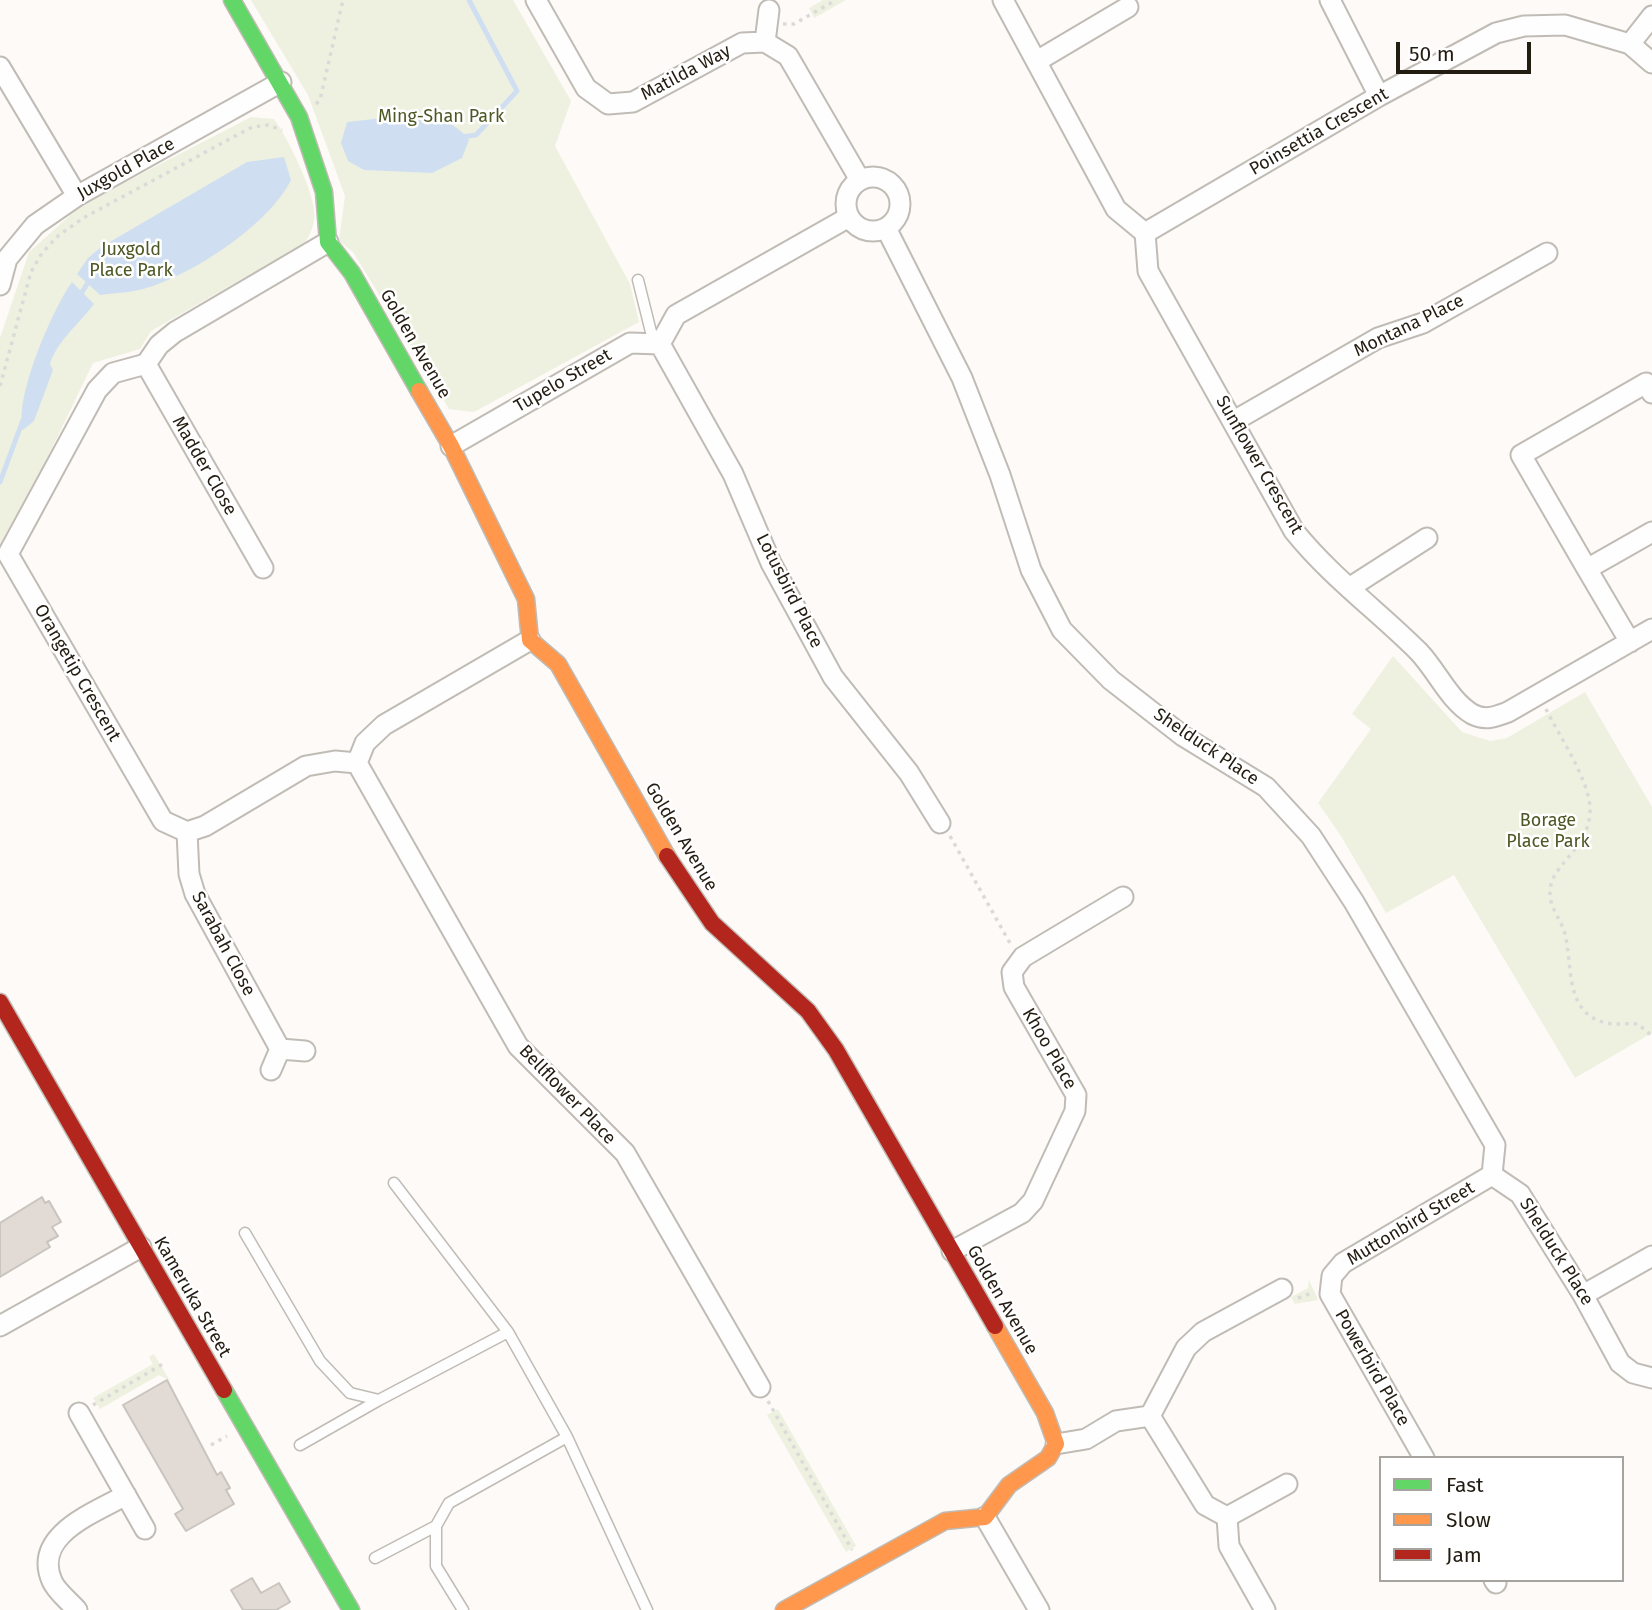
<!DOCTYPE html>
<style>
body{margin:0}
#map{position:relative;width:1652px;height:1610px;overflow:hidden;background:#fdfaf7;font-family:"Fira Sans",sans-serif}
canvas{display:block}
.legend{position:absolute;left:1379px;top:1456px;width:245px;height:126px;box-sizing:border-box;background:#fff;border:2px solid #a7a4a0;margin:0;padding:9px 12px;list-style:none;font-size:21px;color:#231c11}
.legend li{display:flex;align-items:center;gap:14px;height:35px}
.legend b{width:35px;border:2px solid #a7a4a0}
.scale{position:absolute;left:1396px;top:42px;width:135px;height:32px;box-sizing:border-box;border:4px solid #231c11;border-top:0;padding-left:9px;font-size:21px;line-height:24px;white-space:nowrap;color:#231c11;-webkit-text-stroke:5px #fff;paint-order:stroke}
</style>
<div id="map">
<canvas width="1652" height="1610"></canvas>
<ul class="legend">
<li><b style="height:9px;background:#63d668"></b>Fast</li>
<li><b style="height:9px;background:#ff974d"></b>Slow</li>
<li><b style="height:9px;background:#b3261e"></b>Jam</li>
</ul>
<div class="scale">50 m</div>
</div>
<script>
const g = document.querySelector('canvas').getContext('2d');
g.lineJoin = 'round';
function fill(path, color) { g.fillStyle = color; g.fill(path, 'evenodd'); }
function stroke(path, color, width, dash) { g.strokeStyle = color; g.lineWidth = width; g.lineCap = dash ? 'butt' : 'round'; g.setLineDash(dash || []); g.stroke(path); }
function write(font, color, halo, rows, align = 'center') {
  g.font = font + ' "Fira Sans",sans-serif'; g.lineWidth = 5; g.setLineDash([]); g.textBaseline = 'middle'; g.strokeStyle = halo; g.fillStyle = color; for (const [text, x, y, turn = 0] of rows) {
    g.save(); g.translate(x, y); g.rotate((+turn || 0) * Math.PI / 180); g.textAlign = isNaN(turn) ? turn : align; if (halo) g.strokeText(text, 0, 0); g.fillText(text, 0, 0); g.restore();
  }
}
const green = new Path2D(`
 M251 0H513L571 101 555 146 630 284 639 322 474 412 449 409 353 252 339 241 345 196 308 95Z
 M823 0H846L814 18 809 8Z
 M251 117 274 119C288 138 312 188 314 211 316 223 310 234 305 243L151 331 140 349 93 363 0 556V338L29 252 83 204Z
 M1393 656 1462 732 1490 741 1507 738 1585 692 1652 807V1033L1575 1078 1454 875 1386 913 1341 836 1318 803 1371 729 1352 714Z
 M1309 1280 1318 1300 1295 1304 1291 1297 1308 1288Z
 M154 1354 170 1381 159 1375 100 1409 93 1398 153 1364 149 1357Z
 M778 1409 856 1546 846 1552 767 1415Z`);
const water = new Path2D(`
 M410 115C434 118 453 119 469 140L462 158 432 173 364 170 348 161 341 143 347 122Z
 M284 157 291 180C269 225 191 276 143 289 129 293 114 293 100 295L77 274 88 258 101 247 247 162Z
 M72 282 94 304C79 324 57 341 50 364L53 370 34 421 23 430C14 398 52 310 72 282Z`);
const stream = new Path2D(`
 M462 137 476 135 517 91 469 0
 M79 297 90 279
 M0 482 23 420`);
const building = new Path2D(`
 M42 1197 45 1203 49 1201 61 1222 52 1227 58 1236 47 1242 50 1247 0 1277V1223Z
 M167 1380 217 1475 221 1472 230 1488 226 1490 234 1504 186 1531 175 1514 183 1509 123 1405Z
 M252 1578 261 1593 279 1583 290 1602 276 1610H243L231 1590Z`);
const path = new Path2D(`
 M783 24H794L836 0
 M316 104 320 100 343 0
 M0 386 31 272 42 253 59 235 85 217 252 127 268 125 282 130
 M1546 709C1559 736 1591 782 1590 811 1589 847 1558 860 1551 884 1546 905 1560 916 1565 934 1573 966 1564 1013 1606 1023 1616 1025 1628 1023 1638 1024L1652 1036
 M950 836 1011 945
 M1298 1298 1314 1292
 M768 1401 852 1550
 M93 1405 163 1364
 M211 1445 227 1436`);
const lane = new Path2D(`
 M638 280 651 332 659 342
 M394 1183 508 1332 567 1437 647 1610
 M245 1233 320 1361 350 1393 379 1400 508 1332
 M300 1445 379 1400
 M375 1558 436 1526
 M463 1610 436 1566V1526L449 1503 567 1437`);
const street = new Path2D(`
 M536 0 586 88 608 104 633 102 742 43 765 42 788 56 860 180
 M1003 0 1116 209 1145 233 1148 271 1294 531C1331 577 1378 611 1419 652 1437 671 1449 700 1472 714 1485 721 1495 717 1508 712L1652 629
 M1330 0 1379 96
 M765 42 769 10
 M1630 44 1652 16
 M1037 61 1128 7
 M0 67 77 196
 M846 204a27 27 0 1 1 54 0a27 27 0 1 1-54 0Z
 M886 228 962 378 1000 475 1031 570 1062 630 1111 680 1183 736 1266 787 1311 836 1354 902 1495 1145 1492 1175 1520 1194 1583 1295 1620 1363 1633 1373 1652 1378
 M1145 233 1379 96 1496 33 1524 26 1565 25 1630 44 1652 63
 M328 242 175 332 159 345 146 364 113 373 97 390 8 554 163 821 187 832 205 826 306 766 335 761 357 763 365 743 384 725 530 640
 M0 285 7 259 35 225 77 196 281 82
 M660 344 733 474 771 563 833 677 909 773 940 823
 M146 364 263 568
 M1652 393 1646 383 1521 455 1587 569 1652 532
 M1234 421 1378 338 1423 323 1547 253
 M451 446 630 343 660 344 676 315 849 217
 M1587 569 1630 642
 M1349 588 1427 538
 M357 763 518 1046 625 1153 760 1387
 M187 832 189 874 195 894 280 1049
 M271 1070 280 1049 305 1051
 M952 1251 1022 1213 1033 1201 1075 1111 1076 1095 1014 987 1012 972 1023 957 1123 897
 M1583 1295 1652 1256
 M0 1326 141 1247
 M79 1413 145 1529
 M1150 1416 1205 1505 1227 1517 1229 1546 1265 1610
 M1056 1444 1086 1439 1116 1421 1150 1416 1186 1348 1203 1332 1282 1289
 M1424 1458 1330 1294 1332 1276 1343 1263 1492 1175
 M985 1517 1039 1610
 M1227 1517 1287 1484
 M1494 1580 1496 1583
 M77 1610C70 1602 56 1591 52 1581 32 1535 94 1513 126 1495`);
const fast = new Path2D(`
 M232 0 299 117 324 192 328 242 352 273 419 391
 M224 1390 351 1610`);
const slow = new Path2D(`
 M419 391 451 446 526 599 530 640 558 664 667 856
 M784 1610 945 1521 985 1517 1009 1485 1048 1458 1056 1444 1045 1413 995 1326`);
const jam = new Path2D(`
 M667 856 712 923 808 1011 836 1050 995 1326
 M0 1002 224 1390`);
const streetNames = [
 ["Matilda Way",686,73,-28],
 ["Poinsettia Crescent",1319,132,-30],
 ["Juxgold Place",126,169,-29],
 ["Montana Place",1409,326,-26],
 ["Golden Avenue",415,344,60],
 ["Tupelo Street",563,381,-30],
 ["Sunflower Crescent",1259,465,60],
 ["Madder Close",204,466,60],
 ["Lotusbird Place",789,591,63],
 ["Orangetip Crescent",77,673,60],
 ["Shelduck Place",1206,747,34],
 ["Golden Avenue",681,837,59],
 ["Sarabah Close",223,944,62],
 ["Khoo Place",1049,1049,60],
 ["Bellflower Place",567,1095,46],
 ["Muttonbird Street",1411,1224,-31],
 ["Shelduck Place",1556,1252,58],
 ["Kameruka Street",192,1297,60],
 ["Golden Avenue",1002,1300,60],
 ["Powerbird Place",1372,1368,60]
];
const parkNames = [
 ["Ming-Shan Park",441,117],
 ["Juxgold",131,250],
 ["Place Park",131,271],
 ["Borage",1548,821],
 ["Place Park",1548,842]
];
fill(green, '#eff1e0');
fill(water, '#cfdff1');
stroke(stream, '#cfdff1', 5);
fill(building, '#e2dbd5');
stroke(building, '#cac4be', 2);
stroke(lane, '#c0bcb5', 13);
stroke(street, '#c0bcb5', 23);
stroke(fast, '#c0bcb5', 19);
stroke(slow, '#c0bcb5', 19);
stroke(jam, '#c0bcb5', 19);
stroke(path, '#dadad8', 3.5, [3.5, 5]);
stroke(lane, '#fffefe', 10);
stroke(street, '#fffefe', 19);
stroke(fast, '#63d668', 16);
stroke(slow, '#ff974d', 16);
stroke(jam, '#b3261e', 16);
write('18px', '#231c11', '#fff', streetNames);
write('18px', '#4e5824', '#fff', parkNames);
</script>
